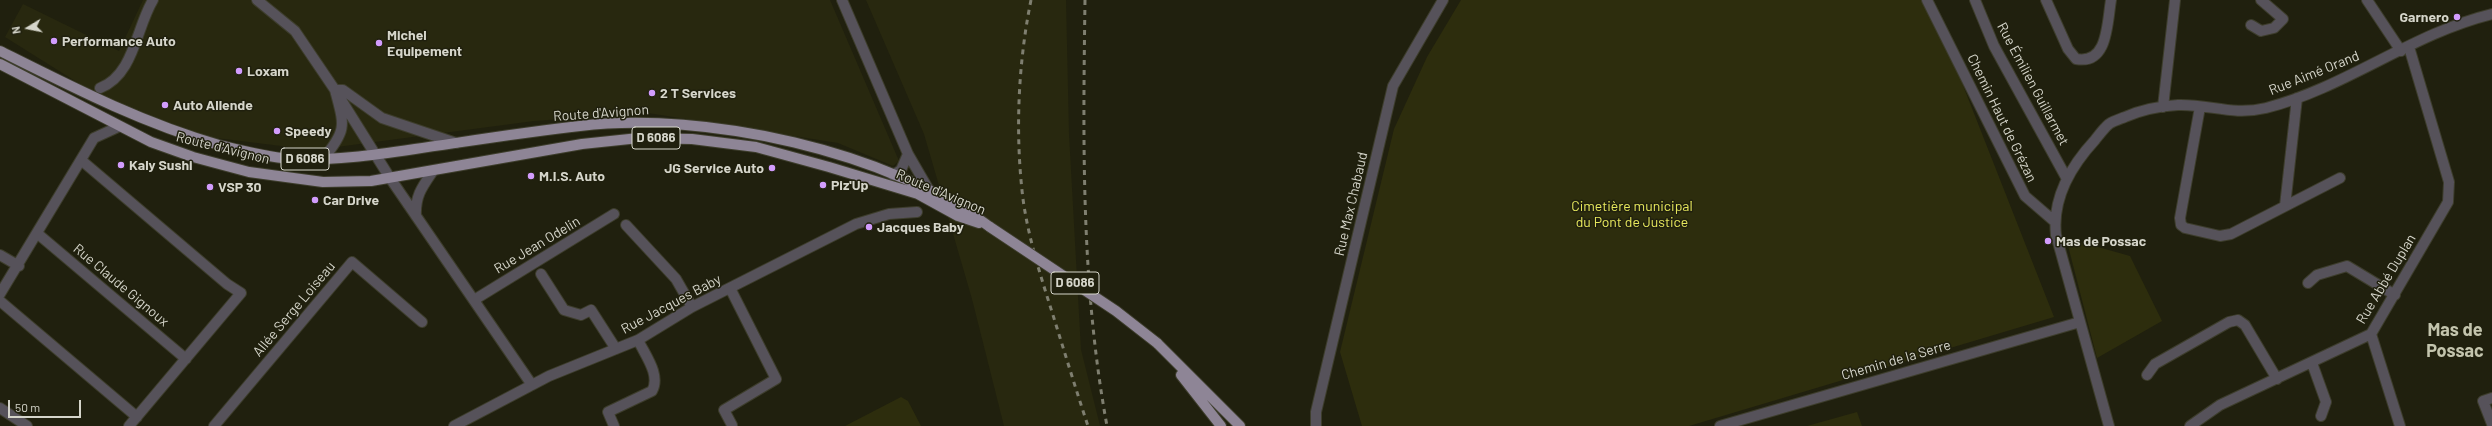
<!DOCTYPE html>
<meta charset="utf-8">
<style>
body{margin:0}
#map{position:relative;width:2492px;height:426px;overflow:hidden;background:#20200e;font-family:Barlow,sans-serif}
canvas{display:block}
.north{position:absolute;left:8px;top:8px;width:40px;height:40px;-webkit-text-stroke:3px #20200e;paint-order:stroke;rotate:260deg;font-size:11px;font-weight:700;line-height:16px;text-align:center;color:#d5d5ca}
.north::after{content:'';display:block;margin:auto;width:14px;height:18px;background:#d5d5ca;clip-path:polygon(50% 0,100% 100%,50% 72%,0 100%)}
.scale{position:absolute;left:8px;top:400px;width:73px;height:18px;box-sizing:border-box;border:2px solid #d5d5ca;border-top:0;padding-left:5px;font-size:12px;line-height:14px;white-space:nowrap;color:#d5d5ca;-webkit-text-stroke:3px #20200e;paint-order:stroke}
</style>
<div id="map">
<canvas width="2492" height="426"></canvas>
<div class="north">N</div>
<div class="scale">50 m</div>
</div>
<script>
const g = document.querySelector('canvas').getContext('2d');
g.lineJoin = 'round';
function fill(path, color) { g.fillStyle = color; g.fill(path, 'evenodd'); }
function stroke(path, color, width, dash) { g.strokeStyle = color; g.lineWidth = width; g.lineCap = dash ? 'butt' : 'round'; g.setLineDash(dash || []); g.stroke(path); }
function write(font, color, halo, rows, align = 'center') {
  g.font = font + ' Barlow,sans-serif'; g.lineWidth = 3; g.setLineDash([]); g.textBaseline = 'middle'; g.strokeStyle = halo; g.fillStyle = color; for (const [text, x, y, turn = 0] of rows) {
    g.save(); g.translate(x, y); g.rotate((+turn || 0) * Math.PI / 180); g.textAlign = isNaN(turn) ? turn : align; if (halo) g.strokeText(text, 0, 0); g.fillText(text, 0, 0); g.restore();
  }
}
const built = new Path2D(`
 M143 0H830L899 161 893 166 838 143 648 113 534 121 314 150 208 137 99 96 5 37 23 4 119 51Z
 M866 0H1066L1069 134 1081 350 1100 426H1004L972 299 924 134Z`);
const green = new Path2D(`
 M1461 0H1933L1942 32 2054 317 1689 426H1362L1340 352 1394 129 1427 57Z
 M2066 238 2130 256 2162 321 2097 358Z
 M901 397 908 401 921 426H845Z
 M1857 412 1862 426H1807Z`);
const minor = new Path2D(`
 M257 0 295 31 335 90 390 178 532 385
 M842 0 908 154 930 192
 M1927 0 2025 196 2054 221
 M1975 0 1994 46 2067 179
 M2046 0 2068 49 2076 59C2108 65 2107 24 2111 0
 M2367 0 2401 51
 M2251 25 2261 31 2274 28 2283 19 2261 0
 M100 88C134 75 136 28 153 0
 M2163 107 2175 0
 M2200 107 2180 218 2181 225 2185 228 2220 236 2231 234 2340 178
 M323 159C348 129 344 125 335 90H343L382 118 456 143
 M81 160 227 284 241 293 129 426
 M893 175 901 170 908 154
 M2285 206 2297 98
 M416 216C415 196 422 187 433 171
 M626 225 676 279 692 307
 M38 234 186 359
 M0 255 19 266
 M541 274 564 310 581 315 591 310 616 349
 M2308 283 2317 275 2347 266 2395 295
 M730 288 776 379 724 410 732 425
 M0 294 94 138 118 127
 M474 300 614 214
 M0 301 137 417
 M2371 334 2400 426
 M2312 363 2326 402 2321 416
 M2147 375 2155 364 2229 322 2238 320 2245 325 2277 379
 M2492 398 2483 401 2492 424
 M0 408 27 426
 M214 426 352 262 422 322
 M454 426 549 376 638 340 692 307 856 224 889 214 917 212
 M614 426 608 412 652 391C661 375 645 355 638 340
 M1316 426V412L1393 86 1443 0
 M1720 426 2080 322
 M2109 426 2056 235C2052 199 2071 166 2095 140 2099 135 2104 128 2109 124 2113 121 2120 119 2125 117 2141 110 2161 106 2178 105 2210 104 2232 116 2266 108 2345 88 2413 33 2492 14
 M2190 426 2220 405 2371 334 2448 202 2449 182 2409 47`);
const major = new Path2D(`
 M0 51C72 87 142 123 219 145 243 151 266 157 291 159 332 161 374 155 415 149 470 141 525 132 580 126 706 111 888 151 990 227
 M0 64 151 142 193 157 249 172 323 182 371 181 582 144 639 138 692 139 756 147 829 167 918 194 958 216 979 223
 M1157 343 1240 426
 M1181 375 1221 426`);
const rail = new Path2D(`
 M1031 0C1018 64 1015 134 1023 199 1029 243 1044 286 1057 328 1067 360 1077 393 1088 426
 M1085 0C1083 143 1081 285 1107 426`);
const majorBridge = new Path2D(`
 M990 227 1116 311 1157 343`);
const markers = [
 [2457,17,4,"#d29cfd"],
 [54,41,4,"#d29cfd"],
 [379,43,4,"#d29cfd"],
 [239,71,4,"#d29cfd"],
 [652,93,4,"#d29cfd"],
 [165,105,4,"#d29cfd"],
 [277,131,4,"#d29cfd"],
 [121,165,4,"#d29cfd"],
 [772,168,4,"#d29cfd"],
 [531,176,4,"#d29cfd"],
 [823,185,4,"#d29cfd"],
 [210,187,4,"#d29cfd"],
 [315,200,4,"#d29cfd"],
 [869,227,4,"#d29cfd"],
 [2048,241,4,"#d29cfd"]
];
const shields = [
 [656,138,48],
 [305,159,48],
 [1075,283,48]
];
const shieldNames = [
 ["D 6086",656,138],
 ["D 6086",305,159],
 ["D 6086",1075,283]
];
const poiNames = [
 ["Garnero",2449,17,"right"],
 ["Michel",387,35],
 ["Equipement",387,51],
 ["Performance Auto",62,41],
 ["Loxam",247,71],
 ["2 T Services",660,93],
 ["Auto Allende",173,105],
 ["Speedy",285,131],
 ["Kaly Sushi",129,165],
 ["JG Service Auto",764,168,"right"],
 ["M.I.S. Auto",539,176],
 ["Piz'Up",831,185],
 ["VSP 30",218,187],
 ["Car Drive",323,200],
 ["Jacques Baby",877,227],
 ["Mas de Possac",2056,241]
];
const streetNames = [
 ["Rue Aimé Orand",2314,73,-22],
 ["Rue Émilien Guillarmet",2033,84,62],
 ["Route d'Avignon",601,113,-4],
 ["Chemin Haut de Grézan",2002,118,64],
 ["Route d'Avignon",223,148,14],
 ["Route d'Avignon",941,192,23],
 ["Rue Max Chabaud",1351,204,-77],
 ["Rue Jean Odelin",537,245,-31],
 ["Rue Abbé Duplan",2386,279,-59],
 ["Rue Claude Gignoux",121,285,40],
 ["Rue Jacques Baby",671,304,-28],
 ["Allée Serge Loiseau",294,309,-50],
 ["Chemin de la Serre",1896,360,-16]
];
const parkNames = [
 ["Cimetière municipal",1632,206],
 ["du Pont de Justice",1632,222]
];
const districtNames = [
 ["Mas de",2455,330],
 ["Possac",2455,351]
];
fill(built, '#28280f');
fill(green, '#2d2d0d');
stroke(minor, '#3d3d2c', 12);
stroke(major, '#3d3d2c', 12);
stroke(minor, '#56525a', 10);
stroke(major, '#8e8596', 10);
stroke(rail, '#7f7f70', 3, [5, 5]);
stroke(majorBridge, '#3d3d2c', 12, []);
stroke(majorBridge, '#8e8596', 10);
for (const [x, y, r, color] of markers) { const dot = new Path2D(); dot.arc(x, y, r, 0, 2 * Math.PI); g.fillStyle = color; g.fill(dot); stroke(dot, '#20200e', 1.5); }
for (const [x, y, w] of shields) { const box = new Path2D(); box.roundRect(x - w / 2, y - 11, w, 22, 3); g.fillStyle = '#20200e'; g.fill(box); stroke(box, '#d5d5ca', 1); }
write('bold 13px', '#d5d5ca', null, shieldNames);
write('bold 14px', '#d5d5ca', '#20200e', poiNames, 'left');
write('14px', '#d5d5ca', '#20200e', streetNames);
write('14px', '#e8e95d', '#20200e', parkNames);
write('bold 18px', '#c3c4ad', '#20200e', districtNames);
</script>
